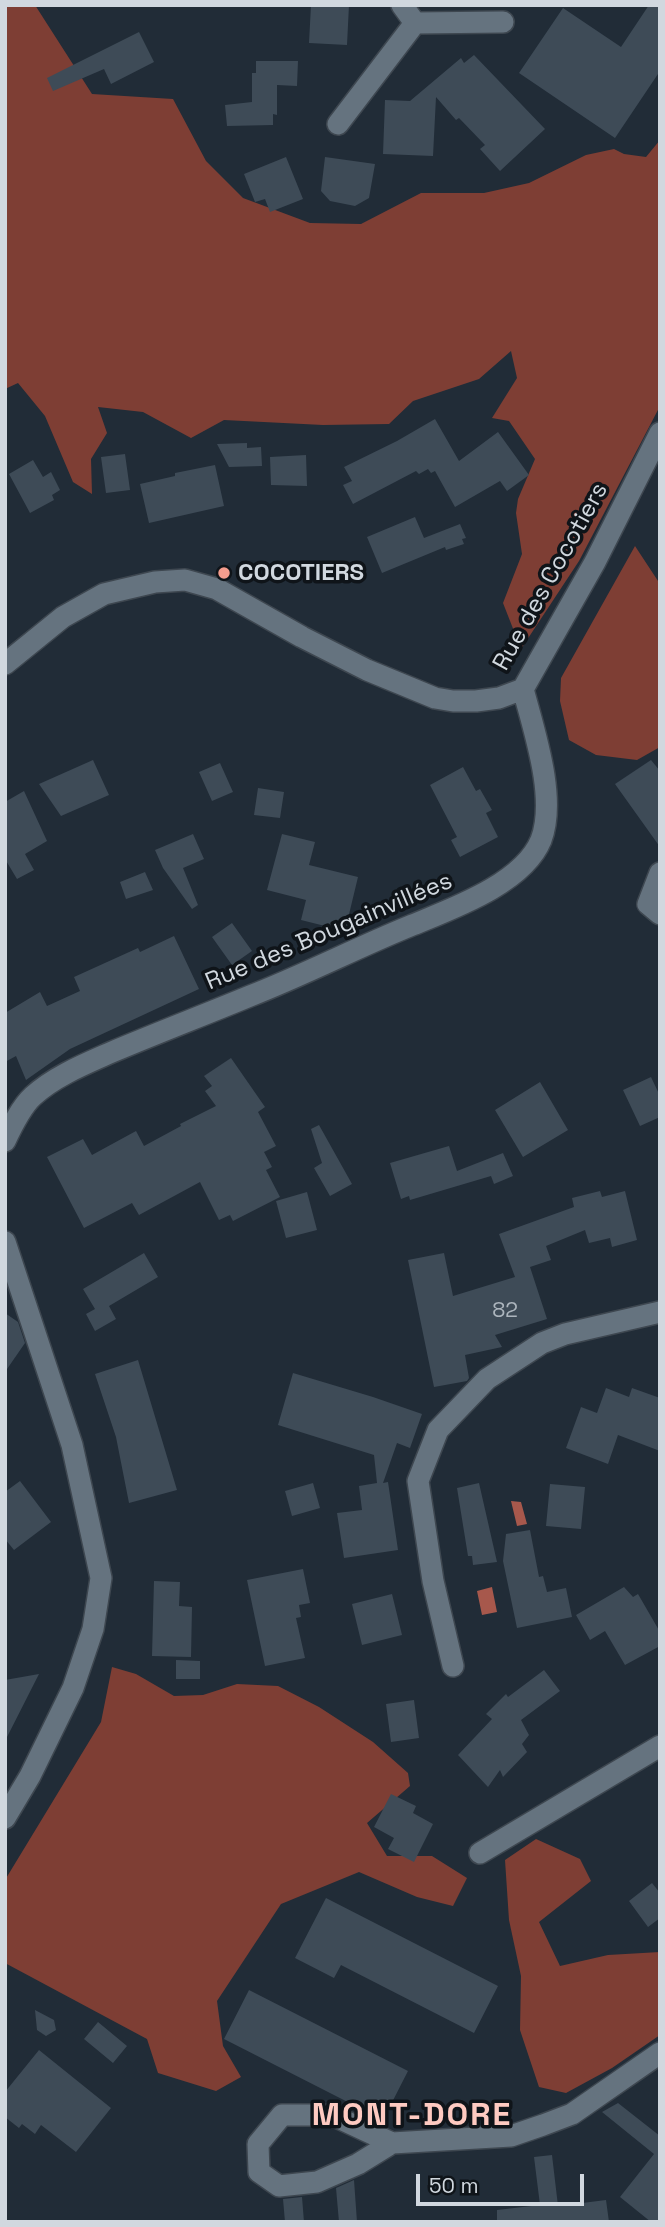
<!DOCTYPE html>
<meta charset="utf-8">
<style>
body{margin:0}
#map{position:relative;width:665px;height:2227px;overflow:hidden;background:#212c37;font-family:"Space Grotesk",sans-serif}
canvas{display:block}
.frame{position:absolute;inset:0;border:7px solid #d1d8df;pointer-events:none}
.scale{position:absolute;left:416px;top:2174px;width:168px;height:32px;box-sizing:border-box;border:4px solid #d1d8df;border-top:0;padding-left:9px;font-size:21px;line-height:24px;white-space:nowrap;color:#d1d8df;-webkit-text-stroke:5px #0f1419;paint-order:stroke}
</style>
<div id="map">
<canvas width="665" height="2227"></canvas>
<div class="frame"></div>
<div class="scale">50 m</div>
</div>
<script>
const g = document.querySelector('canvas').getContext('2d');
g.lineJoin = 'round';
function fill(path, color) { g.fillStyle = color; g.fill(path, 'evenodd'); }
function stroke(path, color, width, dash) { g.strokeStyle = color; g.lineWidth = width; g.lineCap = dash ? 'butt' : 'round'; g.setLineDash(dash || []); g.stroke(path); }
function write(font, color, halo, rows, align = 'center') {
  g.font = font + ' "Space Grotesk",sans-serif'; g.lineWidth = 7; g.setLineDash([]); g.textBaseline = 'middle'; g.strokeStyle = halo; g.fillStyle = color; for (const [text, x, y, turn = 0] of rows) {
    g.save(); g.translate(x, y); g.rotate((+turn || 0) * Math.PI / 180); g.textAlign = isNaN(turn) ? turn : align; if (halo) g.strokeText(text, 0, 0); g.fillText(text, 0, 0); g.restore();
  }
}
const green = new Path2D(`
 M5 5H35L92 94 173 99 206 161 243 198 310 223 361 224 421 193H484L529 183 586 155 614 149 624 154 646 157 660 140V406L579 561 521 649 503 603 522 554 516 513 518 499 535 459 509 421 492 418 517 378 511 351 479 379 413 401 389 424 323 425 224 420 191 438 143 412 98 407 107 433 91 459 92 494 73 482 45 416 18 383 5 389Z
 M635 546 660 584V747L637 760 596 755 569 740 560 701 561 678Z
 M112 1667 136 1674 174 1696 203 1695 237 1684 278 1686 319 1707 373 1742 408 1773 410 1786 367 1823 387 1856H432L467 1878 453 1906 417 1897 359 1872 281 1904 217 2001 223 2046 241 2077 216 2091 158 2073 147 2039 5 1963V1880L101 1722Z
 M536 1839 580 1859 591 1881 539 1922 560 1966 608 1955 660 1952V2035L612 2068 566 2093 539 2087 520 2030 521 1976 509 1920 505 1860Z`);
const water = new Path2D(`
 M511 1501 521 1502 527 1524 517 1526Z
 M492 1587 497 1612 482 1615 477 1591Z`);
const building = new Path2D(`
 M311 5H349L347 45 309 43Z
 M649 5H660V71L615 138 519 73 563 8 621 47Z
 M139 32 154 62 111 84 104 69 53 91 47 78Z
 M474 55 545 129 500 171 480 149 485 145 459 118 456 120 436 97 433 156 383 154 385 100 410 101 461 58 464 63Z
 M256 61H298L297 86 277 85V115L273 114V125L227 126 225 105 252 102V73H256Z
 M286 157 303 199 270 212 265 199 255 202 244 174Z
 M325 157 375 164 369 198 355 206 330 201 321 191Z
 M435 419 459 461 498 432 529 475 507 491 500 481 455 507 435 471 431 473 428 469 419 474 416 471 353 504 343 485 352 481 344 467 397 441Z
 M247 443V448L261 447 262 466 229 467 217 444Z
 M125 454 130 490 106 493 101 457Z
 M306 455 307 486 271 485 270 457Z
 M33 460 43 477 51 472 60 490 52 495 54 500 30 513 9 474Z
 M215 465 224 506 149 523 140 484 175 476V473Z
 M415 517 424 538 460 524 466 538 462 539 464 544 446 550 445 547 382 573 367 537Z
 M93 760 109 795 61 816 39 784Z
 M651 760 660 771V847L615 784Z
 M220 763 233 792 212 801 199 772Z
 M463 767 476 791 480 789 492 810 486 813 498 837 460 857 451 840 457 837 430 785Z
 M258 788 284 792 280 818 254 815Z
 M24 791 47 841 25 854 34 870 17 879 5 859V802Z
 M193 834 204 859 183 868 198 905 192 909 163 868 155 850Z
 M282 834 315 842 309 865 358 877 345 931 301 920 306 900 267 890Z
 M145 872 153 890 126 899 120 882Z
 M232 923 252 951 232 965 212 937Z
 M174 936 199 989 70 1049 26 1080 16 1056 5 1062V1013L40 992 47 1006 80 991 74 977 138 948 140 952Z
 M231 1058 265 1107 258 1112 276 1146 264 1152 272 1167 266 1170 280 1197 233 1221 230 1215 219 1220 200 1182 139 1215 132 1203 84 1228 47 1157 83 1139 92 1155 136 1131 144 1146 181 1126 180 1124 216 1106 205 1091 212 1086 204 1076Z
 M651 1077 660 1096V1117L640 1126 623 1090Z
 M540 1082 568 1130 523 1157 495 1110Z
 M319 1125 352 1184 330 1196 314 1168 322 1163 311 1129Z
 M449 1146 457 1171 503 1153 513 1176 494 1184 491 1176 410 1200 409 1196 401 1199 390 1163Z
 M600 1191 602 1197 625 1191 637 1240 612 1247 610 1238 589 1243 585 1230 546 1246 551 1260 530 1267 547 1319 495 1335 502 1347 465 1355 469 1378 467 1381 434 1387 408 1260 444 1253 453 1296 515 1277 499 1234 574 1207 572 1198Z
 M307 1192 317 1230 286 1238 276 1201Z
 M144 1253 158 1277 109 1306 116 1319 95 1331 86 1314 95 1309 83 1289Z
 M5 1313 18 1322 25 1343 5 1372Z
 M138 1360 177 1490 129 1503 116 1437 95 1374Z
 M293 1373 373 1397 422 1414 410 1448 397 1443 383 1483 388 1482 398 1550 344 1558 337 1513 362 1510 359 1486 377 1483 374 1455 278 1425Z
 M606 1388 629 1397 632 1388 660 1398V1451L618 1435 608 1464 566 1448 581 1407 597 1413Z
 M20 1481 51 1522 14 1550 5 1539V1492Z
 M313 1483 320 1508 292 1516 285 1491Z
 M479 1483 497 1562 473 1565 472 1556H468L457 1488Z
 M550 1484 585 1487 581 1529 546 1526Z
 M530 1530 539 1577 543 1576 547 1592 566 1588 572 1617 517 1628 503 1561 506 1534Z
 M303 1569 310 1603 299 1605 301 1617 296 1618 305 1658 265 1666 247 1580Z
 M154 1581 180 1582 179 1606 192 1607 191 1657 152 1656Z
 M624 1587 633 1597 638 1594 660 1632V1646L625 1665 605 1631 590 1640 576 1615Z
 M392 1594 402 1635 362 1645 352 1604Z
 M176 1660 200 1661V1679H176Z
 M544 1670 560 1691 521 1720 529 1735 522 1744 527 1752 503 1777 500 1770 488 1787 458 1755 492 1719 486 1714 506 1694 508 1697Z
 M39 1674 5 1741V1680Z
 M414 1700 419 1738 391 1742 386 1704Z
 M391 1794 416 1806 413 1813 433 1824 414 1862 388 1849 394 1838 374 1827Z
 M652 1883 660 1893V1918L648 1927 629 1901Z
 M326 1898 498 1986 474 2033 341 1965 334 1978 295 1958Z
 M249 1990 408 2071 383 2120 224 2039Z
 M35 2010 54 2020 56 2030 46 2036 37 2030Z
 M98 2022 127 2046 113 2063 84 2039Z
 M39 2050 111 2108 76 2152 41 2125 35 2134 22 2124 19 2128 5 2117V2092Z
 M618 2103 660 2136V2222H651L620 2197 654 2154 602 2112Z
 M552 2155 558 2206 606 2200 609 2222H497V2210L540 2205 534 2157Z
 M354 2180 357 2222H339L336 2188Z
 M302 2197 304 2222H285L283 2199Z`);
const minor = new Path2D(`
 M415 23 503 22
 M338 124 415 23 402 5
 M5 664 63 617 104 594 155 582 185 580 217 589 302 637 367 670 435 698 453 701H476L499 698 523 689 595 562 660 433
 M660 873 648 904 660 914
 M5 1141C12 1126 21 1107 33 1096 55 1076 85 1064 112 1052 157 1033 204 1015 250 996 304 975 356 948 410 926 451 909 523 884 541 840 557 798 534 731 523 689
 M5 1242 72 1445 101 1578 93 1629 73 1688 30 1776 5 1818
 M453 1666 433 1581 418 1481 438 1430 487 1379 542 1343 565 1334 660 1312
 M480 1853 660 1746
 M392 2143 332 2115H282L258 2144 259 2172 279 2186 317 2182 358 2164 392 2143 511 2136 543 2125 572 2114 660 2053`);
const markers = [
 [224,573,7,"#f59d8e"]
];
const numberNames = [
 ["82",505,1311]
];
const poiNames = [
 ["COCOTIERS",238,573]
];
const streetNames = [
 ["Rue des Cocotiers",551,577,-61],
 ["Rue des Bougainvillées",329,932,-23]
];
const districtNames = [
 ["MONT-DORE",412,2116]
];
fill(green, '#7e3e34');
fill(water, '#a7584c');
fill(building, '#3e4b57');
stroke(minor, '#3e4750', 24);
stroke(minor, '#65737f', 21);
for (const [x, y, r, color] of markers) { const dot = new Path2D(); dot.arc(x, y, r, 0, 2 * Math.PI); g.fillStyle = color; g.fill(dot); stroke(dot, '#0f1419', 2.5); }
write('21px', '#acb5bd', null, numberNames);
write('bold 24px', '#d1d8df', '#0f1419', poiNames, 'left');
write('24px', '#d1d8df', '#0f1419', streetNames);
g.letterSpacing = '2px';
write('bold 32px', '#fecac1', '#0f1419', districtNames);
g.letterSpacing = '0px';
</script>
